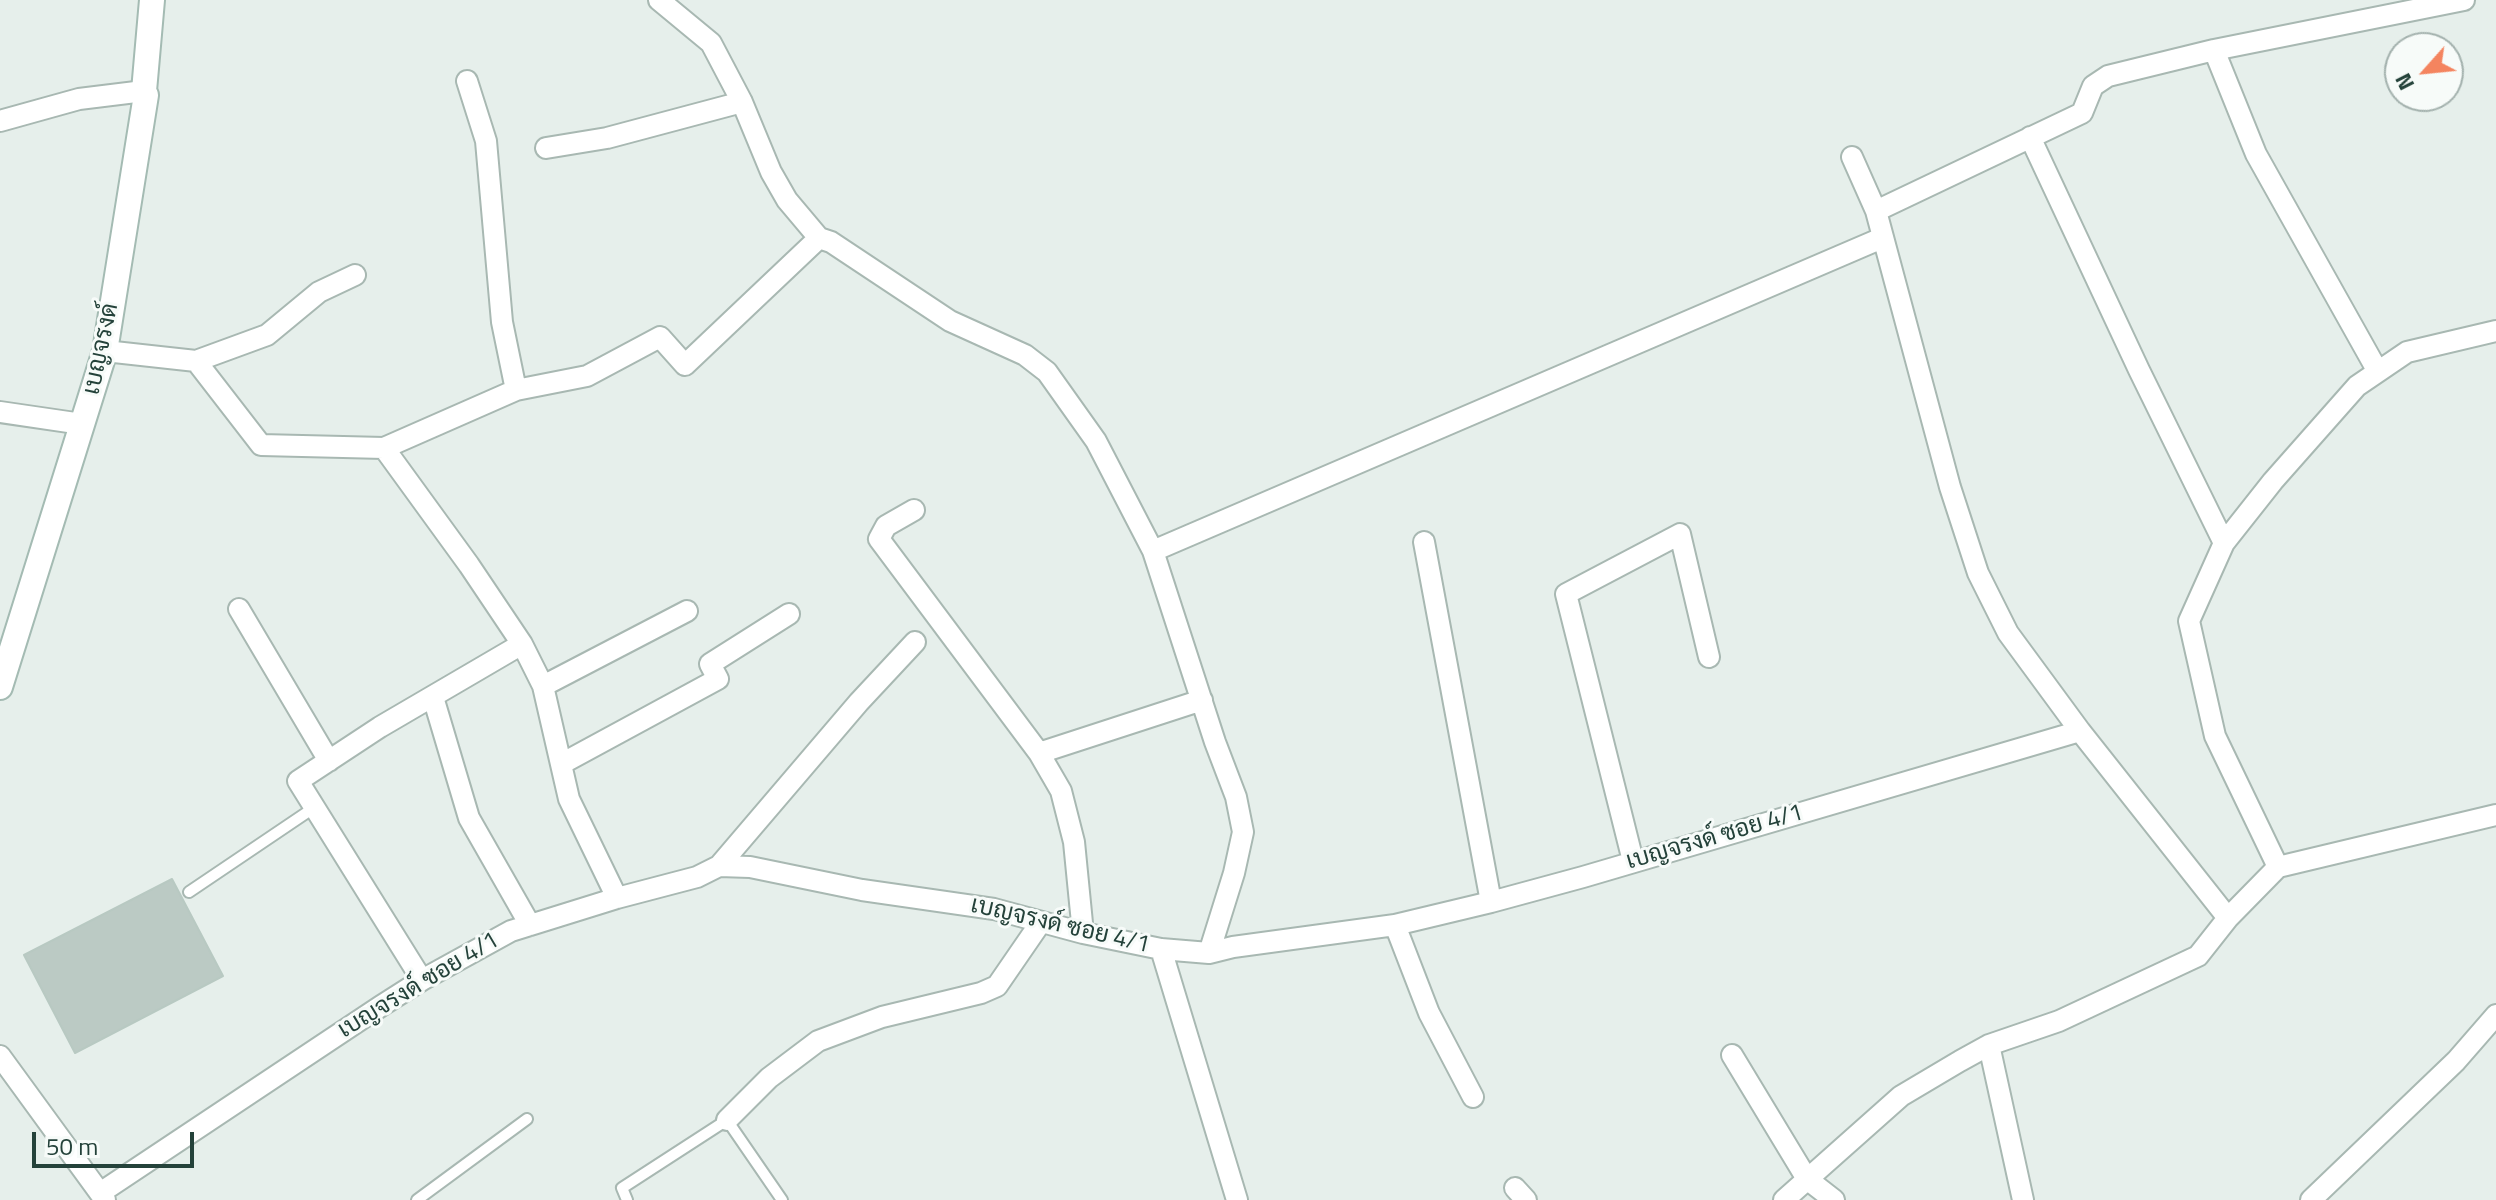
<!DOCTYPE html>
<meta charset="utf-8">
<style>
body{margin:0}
#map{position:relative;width:2496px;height:1200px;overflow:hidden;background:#e6efeb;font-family:"Titillium Web",sans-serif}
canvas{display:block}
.north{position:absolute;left:2384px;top:32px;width:80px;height:80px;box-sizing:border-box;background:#f7fbf9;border:2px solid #a3b1ad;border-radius:50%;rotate:243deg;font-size:22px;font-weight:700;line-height:32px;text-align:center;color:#24423a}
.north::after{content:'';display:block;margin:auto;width:28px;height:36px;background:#f4845f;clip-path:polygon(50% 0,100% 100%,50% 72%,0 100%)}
.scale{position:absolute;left:32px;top:1132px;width:162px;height:36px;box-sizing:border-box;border:4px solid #24423a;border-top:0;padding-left:10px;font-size:24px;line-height:28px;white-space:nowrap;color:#24423a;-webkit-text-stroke:6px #f7fbf9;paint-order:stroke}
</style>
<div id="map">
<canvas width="2496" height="1200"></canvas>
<div class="north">N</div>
<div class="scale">50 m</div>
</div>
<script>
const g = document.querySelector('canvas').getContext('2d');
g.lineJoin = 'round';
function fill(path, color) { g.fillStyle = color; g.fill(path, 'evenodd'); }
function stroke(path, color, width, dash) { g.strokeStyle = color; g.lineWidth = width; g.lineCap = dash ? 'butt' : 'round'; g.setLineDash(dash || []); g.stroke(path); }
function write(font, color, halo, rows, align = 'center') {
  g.font = font + ' "Titillium Web",Sarabun,sans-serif'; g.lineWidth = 6; g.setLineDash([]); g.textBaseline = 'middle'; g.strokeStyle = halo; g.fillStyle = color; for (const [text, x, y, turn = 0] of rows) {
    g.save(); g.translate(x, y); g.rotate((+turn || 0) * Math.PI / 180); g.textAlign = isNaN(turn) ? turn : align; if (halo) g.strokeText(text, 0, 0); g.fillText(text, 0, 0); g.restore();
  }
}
const building = new Path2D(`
 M172 879 223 976 75 1053 24 955Z`);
const lane = new Path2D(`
 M189 892 315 807
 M417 1200 527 1119
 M627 1200 622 1188 727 1120 782 1200`);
const street = new Path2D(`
 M659 0 711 43 742 102 771 172 787 200 819 238 831 242 950 321 1025 355 1047 372 1096 441 1153 551 1215 742 1236 797 1243 832 1234 873 1209 953
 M2214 50 2256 154 2377 370
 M467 81 486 141 502 322 516 390
 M0 121 79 99 144 91
 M2030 137 2139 370 2224 543
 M546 148 607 138 742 102
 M1852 157 1876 211 1950 487 1978 573 2008 633 2080 731 2228 918
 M1876 211 2082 113 2093 86 2108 76 2214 50 2464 0
 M105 351 196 361 261 445 384 448 469 565 522 644 543 686 569 799 617 898
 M196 361 267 335 319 292 355 275
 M0 412 82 424
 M384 448 516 390 587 376 660 337 685 365 819 238
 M914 510 886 526 879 539 1039 753 1061 791 1074 842 1083 933
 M1424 542 1491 902
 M1153 551 1882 238
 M239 609 329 761
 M543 686 687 611
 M433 697 469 818 530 925
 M1039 753 1202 700
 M563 763 718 679 710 664 789 614
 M1633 861 1566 594 1680 534 1709 657
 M719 866 859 702 915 642
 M2278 867 2215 736 2189 621 2224 543 2273 481 2357 386 2407 352 2496 331
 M1395 925 1429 1013 1473 1097
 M1161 949 1237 1200
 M422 980 298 781 380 727 522 644
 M1989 1045 2023 1200
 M1732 1055 1807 1179 1834 1200
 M0 1056 105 1200
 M727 1120 769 1078 818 1041 882 1017 981 993 997 986 1041 922
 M1515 1188 1526 1200
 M100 1193 381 1006 422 980 511 931 617 898 697 877 719 866 750 867 862 890 994 909 1083 933 1161 949 1209 953 1233 947 1395 925 1491 902 1583 877 2080 731
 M1784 1200 1901 1096 1960 1061 1989 1045 2059 1021 2198 956 2228 918 2278 867 2496 815
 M2311 1200 2456 1061 2496 1015`);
const secondary = new Path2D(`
 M0 687 105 351 146 95 144 91 152 0`);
const streetNames = [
 ["เบญจรงด์",102,349,-78],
 ["เบญจรงด์ ซอย 4/1",1715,838,-16],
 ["เบญจรงด์ ซอย 4/1",1060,926,13],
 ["เบญจรงด์ ซอย 4/1",419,986,-31]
];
fill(building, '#bbcac4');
stroke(building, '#b8c9c2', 2);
stroke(lane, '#a8b8b2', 14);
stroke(street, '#a8b8b2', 24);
stroke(secondary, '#a4bbb3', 28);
stroke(lane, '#fff', 10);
stroke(street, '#fff', 20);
stroke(secondary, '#fff', 24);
write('24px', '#24423a', '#f7fbf9', streetNames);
</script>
